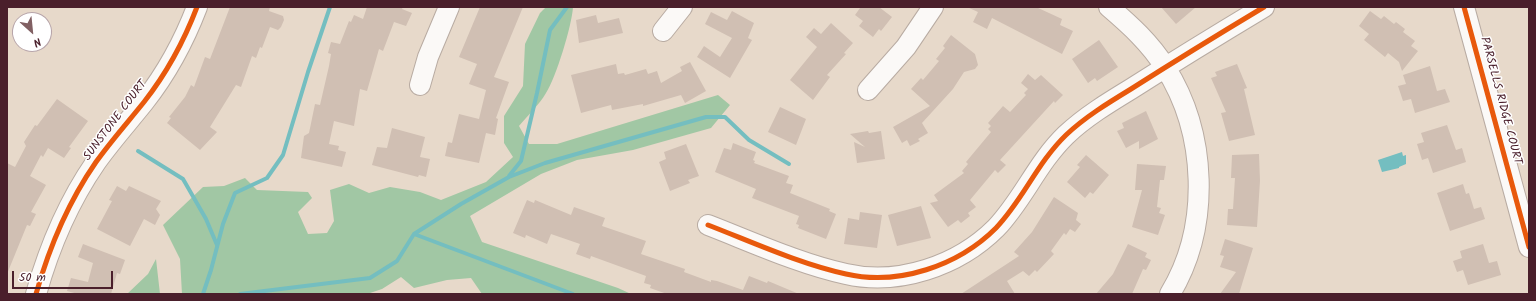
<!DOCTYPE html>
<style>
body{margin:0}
#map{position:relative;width:1536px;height:301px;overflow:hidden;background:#e7d9ca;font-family:Kalam,sans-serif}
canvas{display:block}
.frame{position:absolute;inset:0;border:8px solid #4a1f2b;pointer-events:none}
.north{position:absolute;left:12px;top:12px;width:40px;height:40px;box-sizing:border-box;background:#fff;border:1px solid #b7a5aa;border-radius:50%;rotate:153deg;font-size:11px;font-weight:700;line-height:16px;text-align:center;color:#4a1f2b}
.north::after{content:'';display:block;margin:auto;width:14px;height:18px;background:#816063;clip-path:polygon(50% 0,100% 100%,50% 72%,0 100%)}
.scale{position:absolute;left:12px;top:271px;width:101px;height:18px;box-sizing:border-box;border:2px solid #4a1f2b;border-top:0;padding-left:5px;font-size:12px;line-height:14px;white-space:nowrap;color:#4a1f2b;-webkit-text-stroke:3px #fff;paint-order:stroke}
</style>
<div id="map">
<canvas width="1536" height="301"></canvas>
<div class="frame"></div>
<div class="north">N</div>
<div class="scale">50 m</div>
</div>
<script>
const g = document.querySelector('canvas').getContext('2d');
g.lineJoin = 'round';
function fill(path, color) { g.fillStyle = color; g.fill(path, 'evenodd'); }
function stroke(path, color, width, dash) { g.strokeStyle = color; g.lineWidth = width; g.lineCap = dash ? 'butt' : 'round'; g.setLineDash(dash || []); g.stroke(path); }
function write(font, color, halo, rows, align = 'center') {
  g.font = font + ' Kalam,sans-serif'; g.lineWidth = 3; g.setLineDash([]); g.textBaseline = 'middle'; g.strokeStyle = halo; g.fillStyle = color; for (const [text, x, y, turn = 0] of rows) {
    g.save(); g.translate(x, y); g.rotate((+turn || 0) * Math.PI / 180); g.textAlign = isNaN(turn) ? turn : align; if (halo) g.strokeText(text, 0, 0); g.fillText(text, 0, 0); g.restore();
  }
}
const forest = new Path2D(`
 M546 7H573C572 25 556 78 546 93 539 105 528 115 519 126L529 144H557L718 95 730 105 711 128 633 150 577 160 541 174 470 216 482 242 618 288 631 294H482L471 278 447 280 414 288 401 277 382 289 367 294H182L180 259 163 225 203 187 224 186 245 178 257 190 308 192 312 198 298 212 308 234 327 233 334 221 330 190 349 184 369 193 390 187 420 192 441 200 486 182 513 157 504 143V116L523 86 525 44 540 13Z
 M156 259 160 294H127L148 274Z`);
const water = new Path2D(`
 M1402 152 1403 156 1406 155V164L1399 167V168L1382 172 1378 160Z`);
const stream = new Path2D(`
 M138 151 183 179 206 219 217 245
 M509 176 521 161 537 93 550 30 567 7
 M414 234 573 294
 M203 294 211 270 223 224 235 193 267 178 283 155 308 72 330 7
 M240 294 370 278 397 261 414 234 461 204 509 177 545 163 706 117H725L749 140 789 164`);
const building = new Path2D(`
 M230 7H270L269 11 283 16 284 20 281 27 278 30 270 27 262 48 260 47 256 58 252 56 241 87 236 85 210 127 217 132 200 150 167 123 171 118 169 117 185 97 191 85 194 87 205 57 210 59Z
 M367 7H403L402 9 412 13 406 26 394 22 383 51 379 49 367 91 360 89 354 126 334 121 329 144 339 146 338 150 346 152 342 167 301 158 304 136 309 133 315 104 320 105 329 66 331 54 328 53 331 42 340 44 349 21 351 22 354 15 363 19Z
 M480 7H523L494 77 509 82 496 118 498 119 495 135 486 133 479 163 445 156 448 142 452 143 459 114 479 119 486 90 469 84 477 64 459 57Z
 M868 7H879L892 17 881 31 879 29 873 37 859 26 863 21 855 15 860 8Z
 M967 7H1036L1062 19 1060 25 1073 31 1062 54 992 18 987 29 973 22 978 12Z
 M1161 7H1196L1176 24Z
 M732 11 754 23 748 38 752 40 730 78 697 57 704 46 720 57 732 38 705 24 711 12 727 20Z
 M1370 11 1381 19 1384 16 1394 24 1396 22 1405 29 1403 32 1415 41 1411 46 1418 51 1402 71 1399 62 1388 53 1385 57 1364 40 1369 34 1359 26Z
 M596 15 598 23 619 18 623 33 579 43 576 20Z
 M831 23 853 43 844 53 846 54 827 75 830 77 813 100 790 80 817 47 806 37 814 28 821 34Z
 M951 35 975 54 978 65 975 69 964 72 953 89 922 123 928 133 918 139 920 141 910 146 907 140 902 143 893 127 930 106 911 89 921 78 923 80 939 61 936 59 945 48 943 46Z
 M1099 40 1118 67 1097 81 1095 78 1088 83 1072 59Z
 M690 62 706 91 685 103 681 95 643 106V104L612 110 611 105 581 113 571 75 616 64 618 74 624 73 625 75 646 69 648 74 657 71 661 83 682 71 680 67Z
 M1237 64 1247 88 1244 89 1255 135 1229 141 1221 113 1226 112 1211 78 1217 76 1215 72Z
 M1430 66 1437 91 1445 89 1450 102 1415 113 1411 99 1403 101 1398 86 1406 84 1403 75Z
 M1028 74 1035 80 1041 75 1063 95 1055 103 1054 101 1000 160 1006 165 998 173 995 170 970 200 976 207 968 213 970 216 961 223 958 220 948 227 930 203 938 201 934 195 964 173 962 171 968 164 966 162 991 132 988 129 991 126 988 123 1003 106 1010 112 1026 95 1024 93 1028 89 1021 83Z
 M57 99 88 121 69 147 71 148 64 158 48 148 43 157 41 155 30 176 46 185 31 212 36 214 30 226 27 225 7 274V163L15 167 26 146 24 142 35 125 37 126Z
 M780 107 806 119 796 145 768 132Z
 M1146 111 1158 139 1139 149V141L1126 148 1117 131 1124 128 1122 123Z
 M1447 125 1456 150 1462 148 1466 162 1433 173 1428 158 1422 160 1417 144 1424 142 1421 133Z
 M392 128 425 137 420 157 430 159 426 177 419 175 418 177 372 165 377 147 387 148Z
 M868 131 869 133 881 131 885 159 857 163 854 142 865 147 850 134Z
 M733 143 756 152 753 160 755 161 754 163 789 176 786 183 793 185 790 193 830 209 829 211 836 214 826 239 798 228 799 225 796 224 799 216 752 198 756 189 715 172 724 148 731 150Z
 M686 144 699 176 688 180 690 183 670 191 659 162 666 159 664 152Z
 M1259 154 1260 181 1257 227 1227 225 1228 209H1233L1235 178H1231L1232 155Z
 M1086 155 1109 175 1093 194 1090 192 1085 198 1067 182 1080 167 1077 165Z
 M1137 164 1166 166 1164 180H1160L1157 207 1161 208 1159 213 1165 215 1158 235 1132 227 1142 190H1135Z
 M1463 184 1466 194 1469 193 1474 209 1481 207 1485 219 1450 231 1437 193Z
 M117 186 126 191 129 186 161 201 156 209 160 215 155 225 144 219 130 246 97 229 112 201 109 200Z
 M1054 197 1078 213 1076 220 1081 224 1075 232 1070 229 1066 235 1064 233 1051 251 1054 254 1037 272 1035 270 1029 276 1023 271 1007 281 1015 294H961L1019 256 1014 252 1032 232Z
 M527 200 534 203 535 200 571 215 574 207 605 218 602 226 646 241 641 254 685 269 684 272 711 282V280L717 281 743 290 749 276 767 283 768 281 799 294H667L650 288 651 285 644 283 646 276 591 256 590 259 576 254 580 244 551 234 547 244 526 235 525 238 513 233Z
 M921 206 931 238 897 246 888 215Z
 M860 212 882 215 877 248 844 244 848 218 859 220Z
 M1225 239 1253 248 1239 294H1220L1236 272 1220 267 1224 256 1220 255Z
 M83 244 125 260 120 274 117 273 111 294H78L67 291 71 278 88 282 93 263 78 257Z
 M1128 244 1147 253 1145 257 1151 260 1146 270 1143 269 1132 294H1096L1113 274Z
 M1483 244 1489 263 1497 261 1501 275 1468 285 1463 270 1457 272 1453 261 1462 258 1460 251Z`);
const minor = new Path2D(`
 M1109 7C1130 25 1150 43 1165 67 1207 133 1211 226 1170 294
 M1464 7 1529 247
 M663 31 682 7
 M420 85 428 57 449 7
 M868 90 906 47 933 7
 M708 225C752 242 800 264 846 274 898 286 958 266 996 228 1023 200 1037 163 1066 135 1085 117 1108 103 1131 89 1175 61 1219 34 1264 7
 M36 294C49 248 69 201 96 162 111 141 128 122 144 102 166 74 184 41 197 7`);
const cycleway = new Path2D(`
 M1464 7 1529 247
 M708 225C752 242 800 264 846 274 898 286 958 266 996 228 1023 200 1037 163 1066 135 1085 117 1108 103 1131 89 1175 61 1219 34 1264 7
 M36 294C49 248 69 201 96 162 111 141 128 122 144 102 166 74 184 41 197 7`);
const streetNames = [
 ["PARSELLS RIDGE COURT",1500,101,75],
 ["SUNSTONE COURT",116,121,-53]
];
fill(forest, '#a1c7a4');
fill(water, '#74bec0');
stroke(stream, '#74bec0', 4);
fill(building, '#d0bfb3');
stroke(minor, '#b8aba2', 22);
stroke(minor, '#fbf9f7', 20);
stroke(cycleway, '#e8590c', 5);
write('12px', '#4a1f2b', '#fff', streetNames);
</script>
